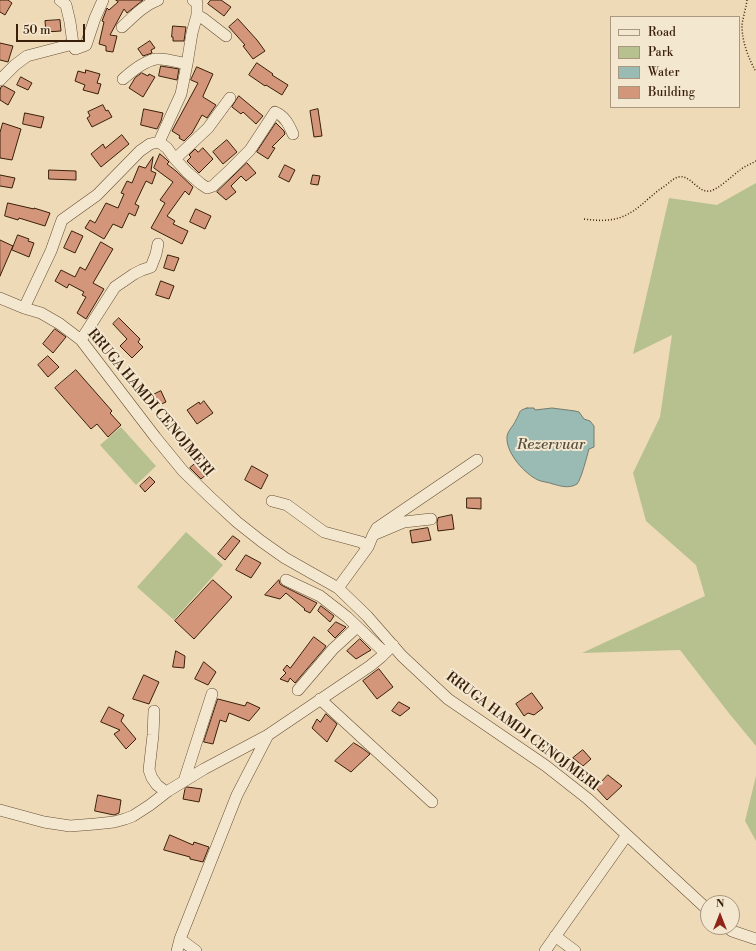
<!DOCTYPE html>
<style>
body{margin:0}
#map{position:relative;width:756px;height:951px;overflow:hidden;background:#eedab6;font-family:"Libre Bodoni",serif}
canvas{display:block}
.legend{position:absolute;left:610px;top:16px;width:130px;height:92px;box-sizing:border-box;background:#f4e7d0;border:1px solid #a99780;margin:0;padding:5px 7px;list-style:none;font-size:12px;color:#391f09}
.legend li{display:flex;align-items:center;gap:8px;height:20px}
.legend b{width:20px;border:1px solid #a99780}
.north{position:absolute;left:700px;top:895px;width:40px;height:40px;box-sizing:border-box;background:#f4e7d0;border:1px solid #a99780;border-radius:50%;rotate:0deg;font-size:11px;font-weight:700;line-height:16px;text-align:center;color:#391f09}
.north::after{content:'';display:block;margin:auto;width:14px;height:18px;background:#8f2418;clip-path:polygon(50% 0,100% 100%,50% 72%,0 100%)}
.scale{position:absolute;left:16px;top:24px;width:69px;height:18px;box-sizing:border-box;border:2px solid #391f09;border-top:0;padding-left:5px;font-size:12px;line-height:14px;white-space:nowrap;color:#391f09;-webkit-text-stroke:3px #f4e7d0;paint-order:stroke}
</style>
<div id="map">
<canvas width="756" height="951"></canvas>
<ul class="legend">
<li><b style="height:5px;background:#f4e7d0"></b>Road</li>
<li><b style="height:11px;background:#b7c08f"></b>Park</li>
<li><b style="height:11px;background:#9abab4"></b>Water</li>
<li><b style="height:11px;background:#d4967a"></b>Building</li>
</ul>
<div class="north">N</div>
<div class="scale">50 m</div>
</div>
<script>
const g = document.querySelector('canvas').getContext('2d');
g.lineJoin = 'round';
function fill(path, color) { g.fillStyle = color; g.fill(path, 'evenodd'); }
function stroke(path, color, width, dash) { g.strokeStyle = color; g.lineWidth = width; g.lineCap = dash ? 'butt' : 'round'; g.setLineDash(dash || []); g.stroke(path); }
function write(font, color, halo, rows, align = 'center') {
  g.font = font + ' "Libre Bodoni",serif'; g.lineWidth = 4; g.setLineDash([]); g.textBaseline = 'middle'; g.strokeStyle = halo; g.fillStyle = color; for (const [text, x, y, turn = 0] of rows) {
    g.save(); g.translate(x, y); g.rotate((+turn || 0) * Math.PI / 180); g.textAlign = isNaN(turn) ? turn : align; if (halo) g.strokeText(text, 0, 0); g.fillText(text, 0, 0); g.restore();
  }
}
const green = new Path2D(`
 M756 183V746L728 712 680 650 582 653 705 596 696 565 646 521 633 473 660 417 672 335 633 354 669 198 717 205Z
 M121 427 156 466 136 485 100 445Z
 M186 532 223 565 174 620 137 587Z
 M756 776V841L745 821Z`);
const water = new Path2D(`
 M527 408H534L535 410 552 408 575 411 579 412 584 419 590 421 594 426V447L589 449C587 456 581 480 577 484 569 489 560 486 553 484 548 482 542 482 538 480 525 474 507 454 507 439 506 432 513 427 516 420 521 412 517 411 527 408Z`);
const building = new Path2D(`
 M0 0H8L12 3 5 15 0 12Z
 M116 0H143L127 13 124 9 110 35 117 36 113 52 106 51V46L99 44 104 22 102 21 107 8 109 10 118 2Z
 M211 0H221L231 7 224 16 208 4Z
 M238 19 257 40 265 51 253 59 243 46 245 45 229 27Z
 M60 20 61 31 46 32 45 21Z
 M173 26 186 27 184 41H173V37H172Z
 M150 41 155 48 151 50 152 53 143 56 138 49Z
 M0 43 13 46 8 62 0 60Z
 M257 63 273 74 272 75 288 85 282 95 266 85 265 86 249 75Z
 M161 66 179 69 177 80 159 76Z
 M197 67 213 74 203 96V97L216 105 207 118 202 115 192 133 184 141 179 138 180 136 172 131 198 83 191 80Z
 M86 70 100 74 97 83 101 84 98 94 83 90 85 85 75 81 78 71 85 73Z
 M142 73 148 76 149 74 155 77 143 97 129 88 135 78Z
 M21 77 32 83 28 90 17 85Z
 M4 86 15 92 8 105 0 100V90L1 87Z
 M239 96 263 116 256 124 243 112 241 114 232 107Z
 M103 105 106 111 108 110 112 117 92 127 87 118 90 116 88 112Z
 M144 109 163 113 161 121 157 129 141 125Z
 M318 109 322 136 314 137 310 111Z
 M25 113 44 117 41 128 23 124Z
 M3 123 21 129 12 160 0 158V133Z
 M276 123 284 131 285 134 272 147 275 148 268 159 257 152Z
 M122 135 129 144 101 167 91 154 103 144 105 148Z
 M227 140 237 152 223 164 213 152Z
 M203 148 213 159 199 173 187 161 191 157 189 155 195 149 198 152Z
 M160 154 166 159 169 162 167 164 176 171 193 187 189 195 185 191 167 216 175 221 173 224 188 231 182 244 151 228 165 203 160 200 173 182 154 168Z
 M153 157 151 171 156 173 152 184 146 181 135 204 139 206 135 216 129 213 122 228 113 224 104 239 85 228 90 220 95 223 106 203 118 208 124 194 121 193 127 181 132 183 139 166 145 168Z
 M247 163 256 173 246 181 241 176 231 186 236 192 226 200 217 192Z
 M285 165 295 170 289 182 279 177Z
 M49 170 76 171V180L49 179Z
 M0 175 15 178 12 188 0 186Z
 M313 175 320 176 318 185 311 184Z
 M8 203 34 209V208L50 213 45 226 19 218 18 220 5 216Z
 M196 209 211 216 205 229 190 222Z
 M72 231 83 236 75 253 64 248Z
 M18 235 29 239 28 241 34 243 29 257 12 250Z
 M0 240 13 246 0 276Z
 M101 242 113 249 93 283 104 289 86 319 77 313 86 297 82 295 84 292 69 284 67 288 55 281 61 270 75 277 80 267 85 270Z
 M168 255 179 258 174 271 164 268Z
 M161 281 174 286 169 299 156 295Z
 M119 318 140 339 138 342 143 347 132 358 120 346 127 339 113 324Z
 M55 329 66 337 53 353 43 344Z
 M48 356 59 367 48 377 38 365Z
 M76 370 112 411 110 413 121 425 108 437 97 424 91 429 55 388Z
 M161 391 166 402 155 407 151 396Z
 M204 401 213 413 197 424 187 410 199 402 200 404Z
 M196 463 207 474 201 479 190 468Z
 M252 466 268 475 261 489 245 480Z
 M150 477 155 482 145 492 140 486Z
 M467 498H481V509L467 508Z
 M452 515 454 529 438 531 437 523 438 518Z
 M428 528 431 540 412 543 410 531Z
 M233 536 240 541 225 560 218 554Z
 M246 555 261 563 251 578 236 570Z
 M213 580 232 597 194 639 175 621Z
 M279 580 280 584 283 586 317 603 310 613 304 610 305 609 286 593 280 599 265 595Z
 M321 606 334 616 330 622 318 611Z
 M336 622 346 627 335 638 328 631Z
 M314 637 326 646 324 649 295 683 290 678 288 682 280 679 286 673 283 670 287 665 290 668Z
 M360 639 371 650 356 659 347 651Z
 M176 651 185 656 184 668 173 667Z
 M204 662 216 672 208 685 195 679Z
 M379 669 393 687 377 699 363 681Z
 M144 675 159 682 149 704 133 699Z
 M532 693 543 708 534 715 528 713 524 716 516 704Z
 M218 699 245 706 247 702 260 708 249 721 229 713 226 722 220 720 213 744 204 742Z
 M399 702 410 708 400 716 392 711Z
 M109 707 124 715 121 721 136 739 126 749 114 734 120 730 101 722Z
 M326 714 337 724 327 742 312 728 317 719 320 722Z
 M354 743 362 748 370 754 351 772 335 761Z
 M583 750 591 759 583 766 573 758Z
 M608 775 622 786 607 800 596 788Z
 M187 787 202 789 199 802 183 799 185 789Z
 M98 795 121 800 119 813 114 815 95 811Z
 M170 835 193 845 194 842 209 847 203 862 190 859V857L164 850Z`);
const path = new Path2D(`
 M747 0C746 8 743 17 742 25 742 42 748 57 756 72
 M584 219C612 223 627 219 648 199 653 195 657 191 662 188 667 185 672 179 678 177 691 174 697 193 710 191 719 189 733 175 740 170 745 166 751 164 756 161`);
const minor = new Path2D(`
 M60 0 66 5 70 22 73 44
 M197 15 204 19 226 36
 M122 27C133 17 144 5 158 0
 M123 79C132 71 144 61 156 59 166 58 177 62 187 64
 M0 80 15 65 27 56 73 44 75 49 86 45 95 18 103 0
 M159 142 167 148 175 159 187 172 201 184 207 188 213 186 230 170 250 150 275 112C285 116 289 125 293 134
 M159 142 181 94 187 64 192 33 197 15V3L193 0
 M175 159 208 128 230 98
 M0 298 24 308 41 313 60 324 81 340 156 438 183 471 211 498 237 522 261 541 285 558 338 588 367 616 402 656 448 699 546 766 588 799 708 910
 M24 308 51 251 62 220 97 195 140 151 150 144 159 142
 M81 340 115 287 134 274 142 270 151 267 156 254 158 244
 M272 501 287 505 324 532 361 542 368 547
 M373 535 377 528 477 460
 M286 580 320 596 347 617 385 653
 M338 588 368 547 373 535 404 522 431 519
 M298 690 333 649 357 627
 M320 699 432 802
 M154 711 153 735 149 770 152 778 157 785 166 792
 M184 781 212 694
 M0 810 44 822 70 826 95 824 114 822 125 819 133 816 150 805 168 791 204 769 268 735 370 666 381 657 393 645
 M727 927 732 931 756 939
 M555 936 575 951
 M180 939 196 951
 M177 951 180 939 237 795 268 735
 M545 951 627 835`);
const streetNames = [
 ["RRUGA HAMDI CENOJMERI",150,403,50],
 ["RRUGA HAMDI CENOJMERI",522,732,37]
];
const waterNames = [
 ["Rezervuar",551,445]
];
fill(green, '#b7c08f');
fill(water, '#9abab4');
stroke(water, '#737c70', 1);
fill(building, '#d4967a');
stroke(building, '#391f09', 1);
stroke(minor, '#664e34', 12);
stroke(path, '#391f09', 1.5, [1, 2]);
stroke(minor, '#f4e7d0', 11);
write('14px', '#391f09', '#f4e7d0', streetNames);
write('italic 15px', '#564e3c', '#f4e7d0', waterNames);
</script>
